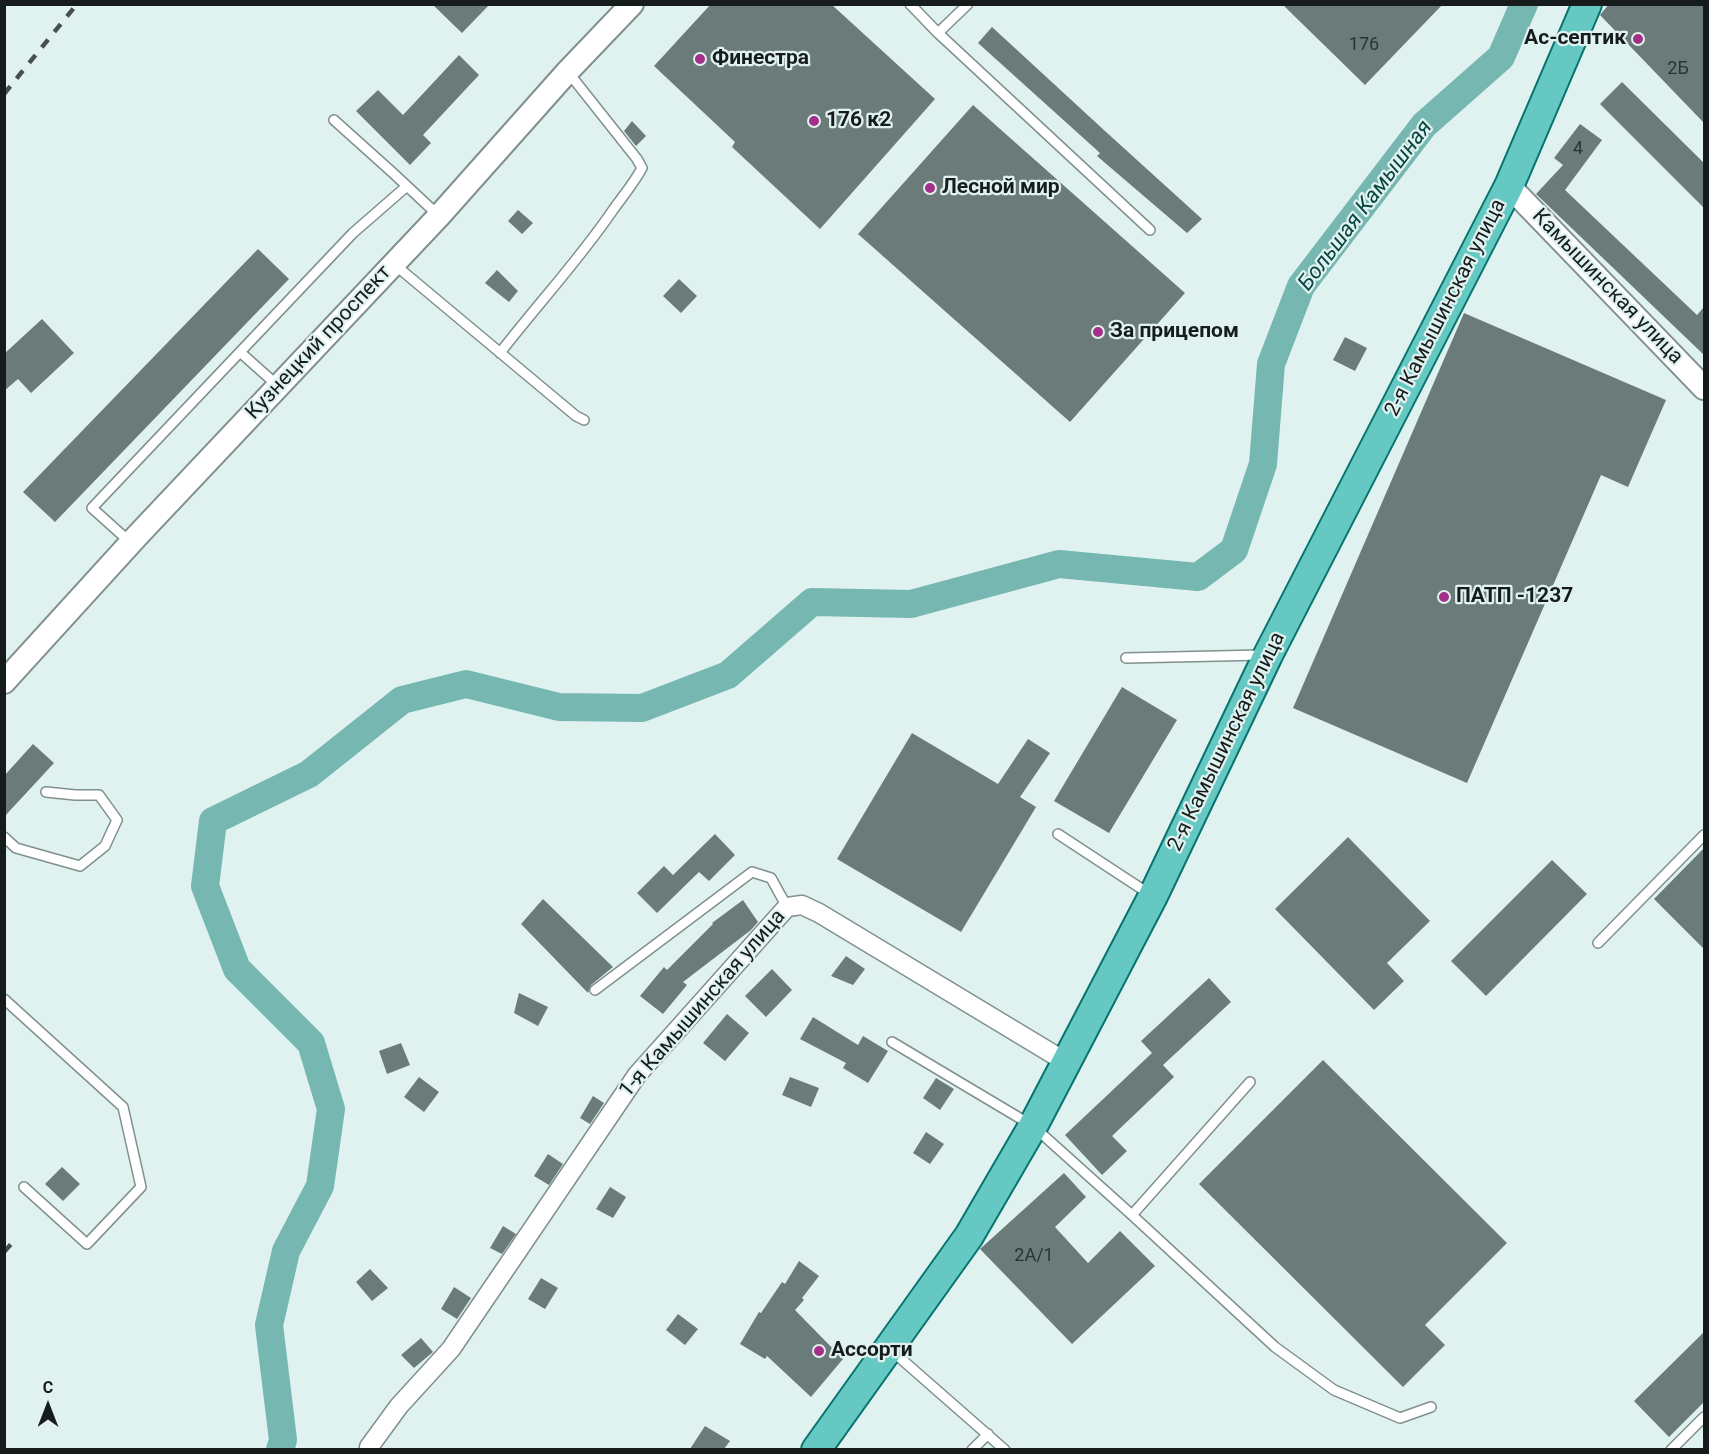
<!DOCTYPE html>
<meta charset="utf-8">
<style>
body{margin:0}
#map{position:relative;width:1709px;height:1454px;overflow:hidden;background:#e0f2f0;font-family:Roboto,sans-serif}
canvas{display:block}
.frame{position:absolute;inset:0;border:6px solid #161c1c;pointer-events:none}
.north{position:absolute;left:18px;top:1376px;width:60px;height:60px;-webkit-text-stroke:4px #e0f2f0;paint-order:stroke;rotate:0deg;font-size:16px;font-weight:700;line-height:24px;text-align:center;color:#161c1c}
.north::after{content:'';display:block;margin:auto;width:21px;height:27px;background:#161c1c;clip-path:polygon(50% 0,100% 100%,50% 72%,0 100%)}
</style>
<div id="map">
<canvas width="1709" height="1454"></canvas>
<div class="frame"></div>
<div class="north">С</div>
</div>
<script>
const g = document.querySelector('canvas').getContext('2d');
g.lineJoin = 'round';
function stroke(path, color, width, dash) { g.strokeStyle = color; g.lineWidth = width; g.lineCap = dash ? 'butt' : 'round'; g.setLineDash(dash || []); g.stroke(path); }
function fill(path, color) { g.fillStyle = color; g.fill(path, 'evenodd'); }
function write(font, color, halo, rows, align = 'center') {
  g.font = font + ' Roboto,sans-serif'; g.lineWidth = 4.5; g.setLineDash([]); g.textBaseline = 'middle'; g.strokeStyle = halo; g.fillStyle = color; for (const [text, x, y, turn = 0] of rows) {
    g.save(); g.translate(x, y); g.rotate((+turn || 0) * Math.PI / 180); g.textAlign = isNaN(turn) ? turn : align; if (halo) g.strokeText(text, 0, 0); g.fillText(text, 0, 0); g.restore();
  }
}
const river = new Path2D(`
 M280 1450 283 1440 269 1325 286 1251 320 1186 331 1109 311 1043 237 969 205 886 213 821 309 774 402 700 466 684 559 707 642 708 728 675 812 602 911 604 1059 564 1198 577 1234 550 1263 464 1271 364 1301 286 1424 125 1501 57 1524 4`);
const building = new Path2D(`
 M432 4H490L462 33Z
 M711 4H831L935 99 820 229 732 147 735 142 654 66Z
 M1282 4H1443L1365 85Z
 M1609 4H1704V123L1600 15Z
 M992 27 1105 131 1202 219 1187 233 1097 156 1100 153 978 43Z
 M459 55 479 75 423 135 431 143 410 165 356 111 378 90 403 115Z
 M1622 82 1704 163V208L1600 104Z
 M973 105 1185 293 1070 422 858 234Z
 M632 121 646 136 636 146 624 131Z
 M1580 124 1602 140 1565 190 1697 315 1704 307V355L1536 194 1563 165 1554 158Z
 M518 210 533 223 522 234 508 221Z
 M258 249 289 279 55 522 23 492Z
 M497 270 518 291 509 302 485 283Z
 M679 279 697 296 681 313 663 296Z
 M1464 313 1666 400 1628 487 1601 475 1467 783 1293 708Z
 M42 319 74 353 31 393 18 379 4 391V354Z
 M1345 337 1367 348 1355 371 1333 360Z
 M1122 687 1177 720 1109 833 1054 801Z
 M912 733 998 784 1028 739 1050 753 1020 797 1036 807 961 932 837 859Z
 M33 744 54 763 4 817V776Z
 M715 834 735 855 709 881 699 872 657 913 637 893 664 866 673 875Z
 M1348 837 1430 921 1387 963 1404 981 1374 1010 1275 909Z
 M1704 848V949L1654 899Z
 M1552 860 1587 894 1486 996 1451 961Z
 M543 899 613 967 591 985 588 993 521 924Z
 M743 900 758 922 751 930 683 982 687 985 663 1014 640 996 664 967 667 970 713 924 712 923Z
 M846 956 865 969 853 985 831 976Z
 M772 969 792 990 766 1017 745 996Z
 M1209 978 1231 1002 1163 1065 1174 1077 1112 1136 1127 1151 1102 1175 1065 1135 1152 1053 1141 1041Z
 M519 993 548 1007 538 1026 514 1013Z
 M727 1014 749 1033 725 1061 703 1043Z
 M813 1017 858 1045 863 1036 888 1051 868 1083 843 1068 846 1063 800 1039Z
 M401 1043 410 1065 387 1074 379 1051Z
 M1323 1060 1507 1243 1425 1325 1445 1345 1403 1387 1199 1184Z
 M419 1077 439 1092 424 1112 404 1097Z
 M790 1077 819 1088 811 1107 782 1095Z
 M936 1078 954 1089 940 1110 923 1098Z
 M593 1096 604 1103 590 1124 580 1118Z
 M926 1132 944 1144 930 1164 913 1153Z
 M548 1154 563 1164 549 1185 534 1176Z
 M62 1167 80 1184 63 1201 45 1184Z
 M1064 1173 1086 1197 1055 1227 1088 1263 1120 1231 1155 1266 1072 1344 980 1249Z
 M610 1187 626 1197 613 1218 596 1209Z
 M503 1226 516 1234 502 1254 490 1248Z
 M799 1261 819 1276 802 1298 804 1300 795 1310 843 1359 811 1397 767 1356 765 1359 740 1344 759 1312 761 1313 782 1282 785 1284Z
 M370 1269 388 1288 372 1301 356 1282Z
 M541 1278 558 1288 545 1309 528 1299Z
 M454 1287 471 1298 457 1319 441 1309Z
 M678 1314 698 1329 685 1345 666 1330Z
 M1704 1332V1402L1669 1437 1634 1401Z
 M421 1338 433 1352 414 1368 401 1355Z
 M705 1426 730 1441 724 1449H690Z`);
const service = new Path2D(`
 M910 4 938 33
 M968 4 938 33 1150 230
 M334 120 393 173 439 216
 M394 264 576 416 584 420
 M240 352 278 386
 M500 353C537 305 579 260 613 210 623 196 634 183 642 168L637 159 568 72
 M131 543 92 508 353 233 407 186
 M1126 658 1263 655
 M1058 834 1151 895
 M4 837 16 848 80 866 105 846 117 820 99 795H75L46 792
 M1598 943 1704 835
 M595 990 752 872 771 878 787 907
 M4 999 123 1107 141 1187 87 1244 24 1187
 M892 1042 1033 1126 1132 1215 1275 1347 1334 1390 1400 1418 1431 1407
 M1132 1215 1250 1082
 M891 1350 1005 1450
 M972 1450 988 1434
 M1671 1450 1704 1417`);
const minor = new Path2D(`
 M369 1450V1447L399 1406 451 1349 637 1075 787 907 802 905 819 913 1066 1062`);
const tertiary = new Path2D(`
 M1509 186 1704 388
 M4 682 137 536 439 216 568 71 632 4`);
const primary = new Path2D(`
 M816 1450 969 1236 1033 1126 1153 896 1268 655 1509 186 1587 4`);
const rail = new Path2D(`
 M4 94 77 4
 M4 1252 13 1242`);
const markers = [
 [1638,39,6,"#a42f88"],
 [700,59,6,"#a42f88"],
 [814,121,6,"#a42f88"],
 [930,188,6,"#a42f88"],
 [1098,332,6,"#a42f88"],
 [1444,597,6,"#a42f88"],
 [819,1351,6,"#a42f88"]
];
const numberNames = [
 ["176",1364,45],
 ["2Б",1678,69],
 ["4",1578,149],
 ["2А/1",1034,1256]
];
const poiNames = [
 ["Ас-септик",1626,39,"right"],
 ["Финестра",712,59],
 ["176 к2",826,121],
 ["Лесной мир",942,188],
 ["За прицепом",1110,332],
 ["ПАТП -1237",1456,597],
 ["Ассорти",831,1351]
];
const streetNames = [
 ["Камышинская улица",1607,287,46],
 ["2-я Камышинская улица",1446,308,-63],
 ["Кузнецкий проспект",319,343,-47],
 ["2-я Камышинская улица",1227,742,-64],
 ["1-я Камышинская улица",703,1004,-49]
];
const waterNames = [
 ["Большая Камышная",1366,206,-53]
];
stroke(river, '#76b7b1', 28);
fill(building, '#6b7b79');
stroke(service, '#80908e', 12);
stroke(minor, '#80908e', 21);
stroke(tertiary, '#80908e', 26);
stroke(primary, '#08746f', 32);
stroke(service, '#fff', 9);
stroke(minor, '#fff', 18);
stroke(tertiary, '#fff', 22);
stroke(primary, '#66c8c3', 28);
stroke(rail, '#47504f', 4.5, [10, 10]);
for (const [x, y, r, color] of markers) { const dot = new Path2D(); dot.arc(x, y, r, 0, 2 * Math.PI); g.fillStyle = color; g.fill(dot); stroke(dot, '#e0f2f0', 2); }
write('18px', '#2b3433', null, numberNames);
write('bold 21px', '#161c1c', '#e0f2f0', poiNames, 'left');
write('21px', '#161c1c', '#e0f2f0', streetNames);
write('italic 22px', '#084642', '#e0f2f0', waterNames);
</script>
